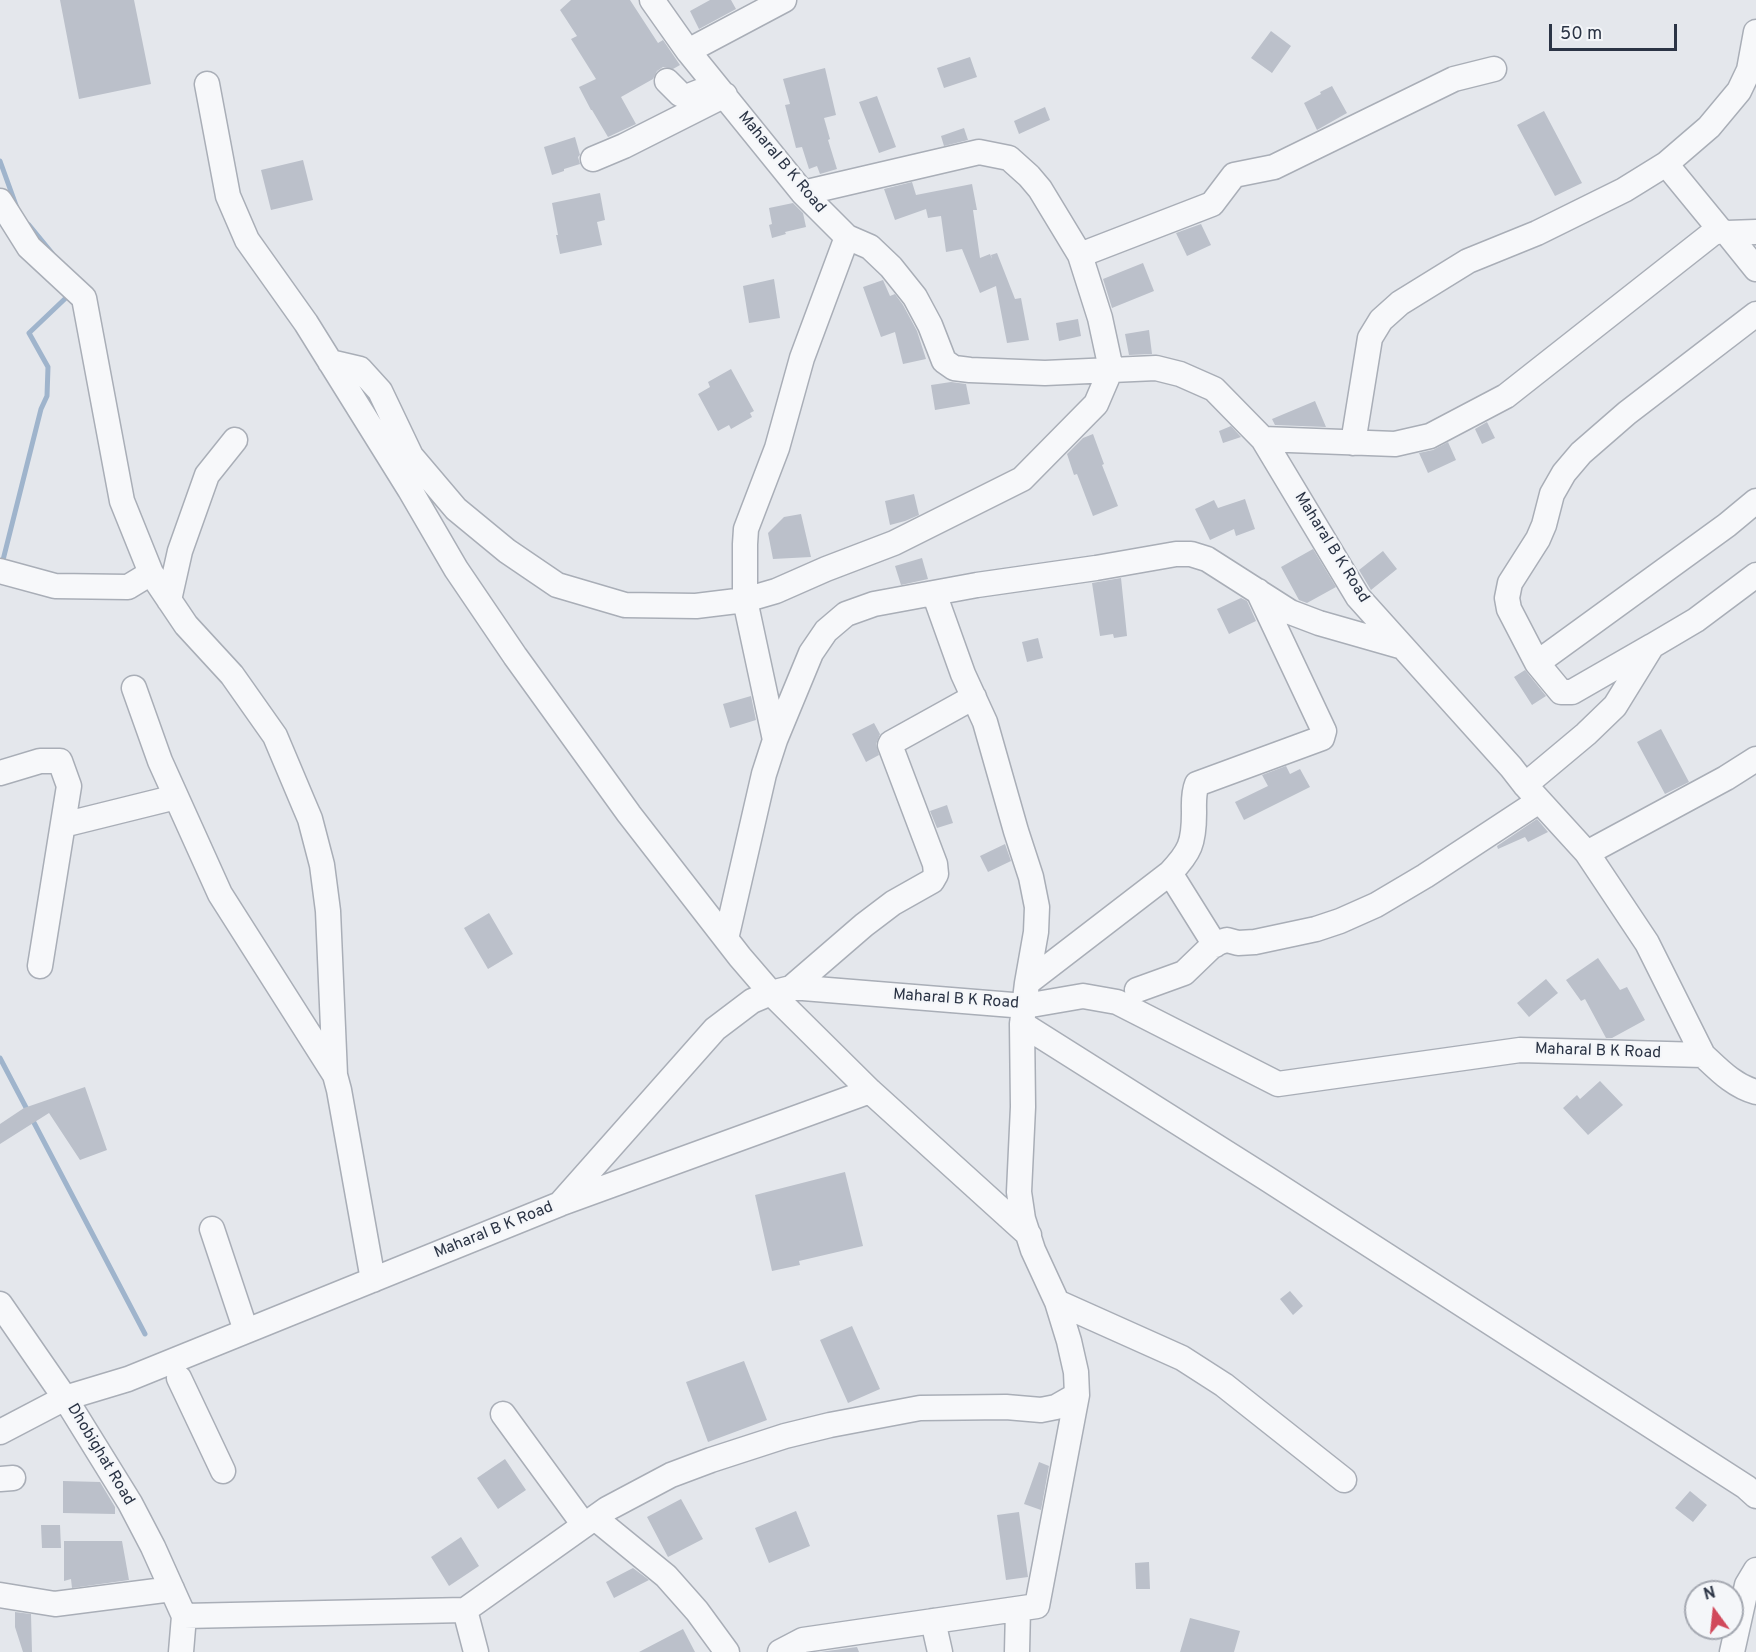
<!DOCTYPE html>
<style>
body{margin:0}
#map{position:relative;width:1756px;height:1652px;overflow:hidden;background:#e4e7ec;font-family:Overpass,sans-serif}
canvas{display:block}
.north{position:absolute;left:1684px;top:1580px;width:60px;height:60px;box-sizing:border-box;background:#f4f6f9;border:2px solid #a4a8b1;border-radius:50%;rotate:345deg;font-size:16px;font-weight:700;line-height:24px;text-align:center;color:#2b3445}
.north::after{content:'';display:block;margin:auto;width:21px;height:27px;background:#d1495b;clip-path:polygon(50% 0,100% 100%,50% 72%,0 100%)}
.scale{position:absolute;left:1549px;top:24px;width:128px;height:27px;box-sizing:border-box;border:3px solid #2b3445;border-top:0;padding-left:8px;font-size:18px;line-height:21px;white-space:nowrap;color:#2b3445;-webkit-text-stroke:4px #f4f6f9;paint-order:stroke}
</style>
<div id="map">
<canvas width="1756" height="1652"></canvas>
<div class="north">N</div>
<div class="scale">50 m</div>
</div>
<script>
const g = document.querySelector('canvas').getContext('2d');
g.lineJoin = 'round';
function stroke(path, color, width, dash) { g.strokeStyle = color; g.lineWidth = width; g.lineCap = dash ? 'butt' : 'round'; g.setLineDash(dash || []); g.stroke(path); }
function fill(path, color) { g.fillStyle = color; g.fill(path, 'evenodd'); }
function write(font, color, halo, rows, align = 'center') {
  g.font = font + ' Overpass,sans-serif'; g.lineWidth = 4.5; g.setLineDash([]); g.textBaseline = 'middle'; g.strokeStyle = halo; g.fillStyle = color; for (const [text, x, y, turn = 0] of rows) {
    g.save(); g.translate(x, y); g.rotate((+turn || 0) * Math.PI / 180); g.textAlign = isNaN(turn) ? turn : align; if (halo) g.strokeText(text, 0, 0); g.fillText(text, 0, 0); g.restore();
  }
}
const stream = new Path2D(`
 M0 161 17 208
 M29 225 52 253
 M2 564 41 409 47 396 48 367 29 333 71 293
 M0 1058 145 1334`);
const building = new Path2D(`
 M60 0H134L151 84 79 99Z
 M571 0H630L658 43 663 40 680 65 673 69 663 67 657 71 653 79 621 97 636 124 608 137 592 110H591L579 87 596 79 571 39 577 36 560 10Z
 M710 0H731L736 9 699 29 690 11Z
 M1271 31 1291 46 1272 73 1251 58Z
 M970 57 977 77 944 88 937 68Z
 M825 68 836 115 824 118 830 139 828 140 837 169 820 174 817 166 809 169 802 147 796 148 785 105 790 104 783 79Z
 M1332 86 1347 113 1317 130 1304 103 1321 94 1320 92Z
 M877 96 896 147 879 153 859 102Z
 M1045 107 1050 120 1019 134 1014 121Z
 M1544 111 1582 183 1555 196 1517 125Z
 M964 128 968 140 944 146 941 136Z
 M575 137 580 155 578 157 580 164 564 169V171L552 175 544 147Z
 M303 160 313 200 271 210 261 170Z
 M912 182 916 195 972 184 977 210H973L980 258 990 254 992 259 991 255 997 253 1015 299 1021 298 1029 340 1007 343 996 286 980 293 962 249 946 252 941 216 928 218 926 209 895 220 884 189Z
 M600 193 605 220 597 222 602 245 560 254 556 235H558L552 203Z
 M793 203 803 213 806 227 785 232 786 234 772 238 769 225 772 224 769 208Z
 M1201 224 1211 245 1187 256 1176 233Z
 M1143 263 1154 291 1112 308 1103 279Z
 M774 279 780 318 749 323 743 286Z
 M883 280 890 296 895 294 903 305 917 331 926 359 903 364 895 332 881 337 863 287Z
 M1078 319 1081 336 1059 341 1056 323Z
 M1149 330 1152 354 1129 355 1125 334Z
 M731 369 754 411 750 413 752 417 731 429 729 425 718 431 698 394 710 387 708 382Z
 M951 382 966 384 970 404 935 410 931 385Z
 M1315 401 1326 427 1275 425 1272 419Z
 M1487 422 1495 438 1482 444 1475 429Z
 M1231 426 1241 437 1223 443 1219 431Z
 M1093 434 1104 464 1102 465 1118 506 1093 516 1077 474 1074 475 1067 454 1083 438Z
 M1448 442 1456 460 1428 473 1419 453 1433 450Z
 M914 494 919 515 905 521 890 525 885 501Z
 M1245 499 1255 529 1236 536 1234 529 1210 540 1195 509 1214 500 1218 508Z
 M801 514 811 557 773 559 768 533 784 517Z
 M1313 549 1336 587 1307 603 1299 600 1281 567Z
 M1383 551 1397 569 1371 590 1359 570Z
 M922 558 928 579 901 585 895 566Z
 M1121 578 1127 636 1114 638 1113 634 1100 636 1092 583Z
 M1241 598 1247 601 1256 621 1229 634 1217 609Z
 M1038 638 1043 658 1027 662 1022 642Z
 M1525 670 1546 696 1532 705 1514 677Z
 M751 696 756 720 730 728 723 704Z
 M874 723 880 734 876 744 879 755 866 762 852 734Z
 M1661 729 1689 782 1665 794 1637 742Z
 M1286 766 1290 774 1300 769 1310 787 1244 820 1235 802 1268 786 1262 775Z
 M947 805 953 823 937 828 930 811Z
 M1537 819 1548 832 1528 842 1525 837 1498 849 1497 846Z
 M1005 844 1011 861 988 872 980 856Z
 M489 913 513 954 488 969 464 928Z
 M1598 958 1620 990 1627 987 1645 1020 1612 1038H1606L1585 999 1581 1001 1566 980Z
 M1546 979 1558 993 1529 1017 1517 1003Z
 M1600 1081 1623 1105 1588 1135 1563 1108 1577 1095 1580 1099Z
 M85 1087 107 1150 80 1160 49 1113 0 1144V1124L24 1108Z
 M845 1172 863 1246 799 1261 800 1265 772 1271 755 1195Z
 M1290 1291 1303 1306 1293 1315 1280 1299Z
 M852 1326 880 1389 848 1403 820 1340Z
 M744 1361 767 1420 708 1442 686 1382Z
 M505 1459 526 1490 498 1509 477 1478Z
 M1039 1462 1049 1466 1041 1510 1024 1504Z
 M63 1481 100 1482 115 1507V1514L63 1513Z
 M1690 1491 1707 1505 1693 1522 1675 1508Z
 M681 1499 703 1539 668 1557 647 1517Z
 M796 1511 810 1546 769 1563 755 1528Z
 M1019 1512 1028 1577 1006 1580 997 1515Z
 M41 1525H60L61 1548H42Z
 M461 1537 479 1566 449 1586 431 1557Z
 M64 1541H122L129 1580 72 1588 71 1579 64 1581Z
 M1149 1562 1150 1589H1136L1135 1563Z
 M633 1568 649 1580 614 1598 606 1582Z
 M15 1612 31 1614 32 1652H23L15 1627Z
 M1190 1618 1240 1631 1234 1652H1180Z
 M683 1629 695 1652H639Z
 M857 1647 859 1652H820Z`);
const minor = new Path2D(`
 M688 51 784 0
 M667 81 680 94 686 97 714 86
 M207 84 228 196 247 240 306 323 410 490 456 569 515 656 629 814 740 957 771 993 870 1091 1029 1235
 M593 159 624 146 725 95
 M1666 164 1721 231
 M803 193 979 152 1009 158 1029 176 1040 189 1080 255
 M0 201 29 247 84 298 122 501 151 573 186 625 232 675 275 736 310 819 322 865 328 911 335 1075
 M1727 233 1756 232
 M330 362 360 369 380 391 411 456 456 509 507 551 557 585 625 605 696 606 745 600 776 591 826 569 894 543 1022 479 1096 404 1111 369 1100 318 1080 255 1212 204 1234 175 1274 167 1454 79 1494 69
 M1263 439 1395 444 1430 436 1506 396 1713 233 1721 231 1727 233 1756 269
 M1353 443 1370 338 1381 320 1400 303 1468 261 1537 233 1624 190 1666 164 1709 127 1739 91 1749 70 1756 32
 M0 571 55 586 128 587 151 573
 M169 600 180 551 207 475 235 440
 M1652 646 1572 692H1561L1537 663 1509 609 1507 598 1510 583 1538 539 1544 525 1552 494 1564 473 1581 453 1627 413 1756 314
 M1537 663 1727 525 1756 501
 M134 688 160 761 220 894 335 1075 339 1090 373 1280
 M775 740 745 600V544L746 529 777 448 802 358 847 237
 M0 773 40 761H60L69 786 40 966
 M1525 785 1586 734 1615 706 1652 646 1696 620 1756 575
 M63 825 176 797
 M1587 853 1726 778 1756 759
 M1170 873 1215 945
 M726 939 764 774 775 740 811 653 826 631 846 614 874 604 977 585 1096 568 1176 554H1191L1207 559 1290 612 1319 623 1403 647
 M1027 983 1170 873C1190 852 1194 843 1194 813 1194 803 1193 794 1197 784L1322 738 1324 731 1258 591
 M791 988 864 925 893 903 932 881 936 874 935 864 890 745 891 743 974 697
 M1137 990 1184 973 1211 947 1220 942 1227 940 1238 943 1255 942 1316 929 1340 921 1376 905 1425 876 1539 801
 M1022 1024 1266 1178 1746 1487 1756 1496
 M1703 1055C1719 1070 1734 1086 1756 1092
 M562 1203 870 1091
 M212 1229 246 1331
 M1057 1302 1182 1358 1224 1385 1344 1480
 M0 1304 65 1398 130 1503 153 1547 184 1616 181 1652
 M179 1378 223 1471
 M503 1414 584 1525
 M0 1432 65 1398 128 1379 560 1204 715 1029 752 1001 771 993 791 988H803L1025 1006 1083 996 1117 1002 1278 1084 1520 1050 1703 1055 1647 943 1587 853 1525 785 1511 767 1358 597 1263 439 1214 389 1180 374 1156 368 1045 373 970 370 954 368 944 361 930 325 915 297 891 267 870 247 847 237 803 193 688 51 652 0
 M0 1479 13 1478
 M595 1518 666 1576 697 1611 727 1652
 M0 1595 55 1604 172 1589
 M465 1610 607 1509 671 1475 711 1460 785 1436 830 1425 920 1408 1006 1407 1041 1410 1056 1407 1077 1395
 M184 1616 465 1610 476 1652
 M933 1621 940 1652
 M780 1652 803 1640 1037 1606 1077 1395 1076 1372 1069 1341 1057 1302 1033 1250 1023 1219 1019 1192 1023 1107 1022 1024 1027 983 1036 932 1037 907 1031 877 1016 831 985 722 963 674 934 593
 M1017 1652 1018 1609
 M1732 1652 1747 1585 1756 1570`);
const streetNames = [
 ["Maharal B K Road",781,163,50],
 ["Maharal B K Road",1331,548,58],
 ["Maharal B K Road",956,1000,4],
 ["Maharal B K Road",1598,1052,2],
 ["Maharal B K Road",494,1231,-22],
 ["Dhobighat Road",100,1455,59]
];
stroke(stream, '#9fb4cc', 5);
fill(building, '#bbc0ca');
stroke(minor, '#a9aeb7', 27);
stroke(minor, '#f7f8fa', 24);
write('16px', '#2b3445', '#f4f6f9', streetNames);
</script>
